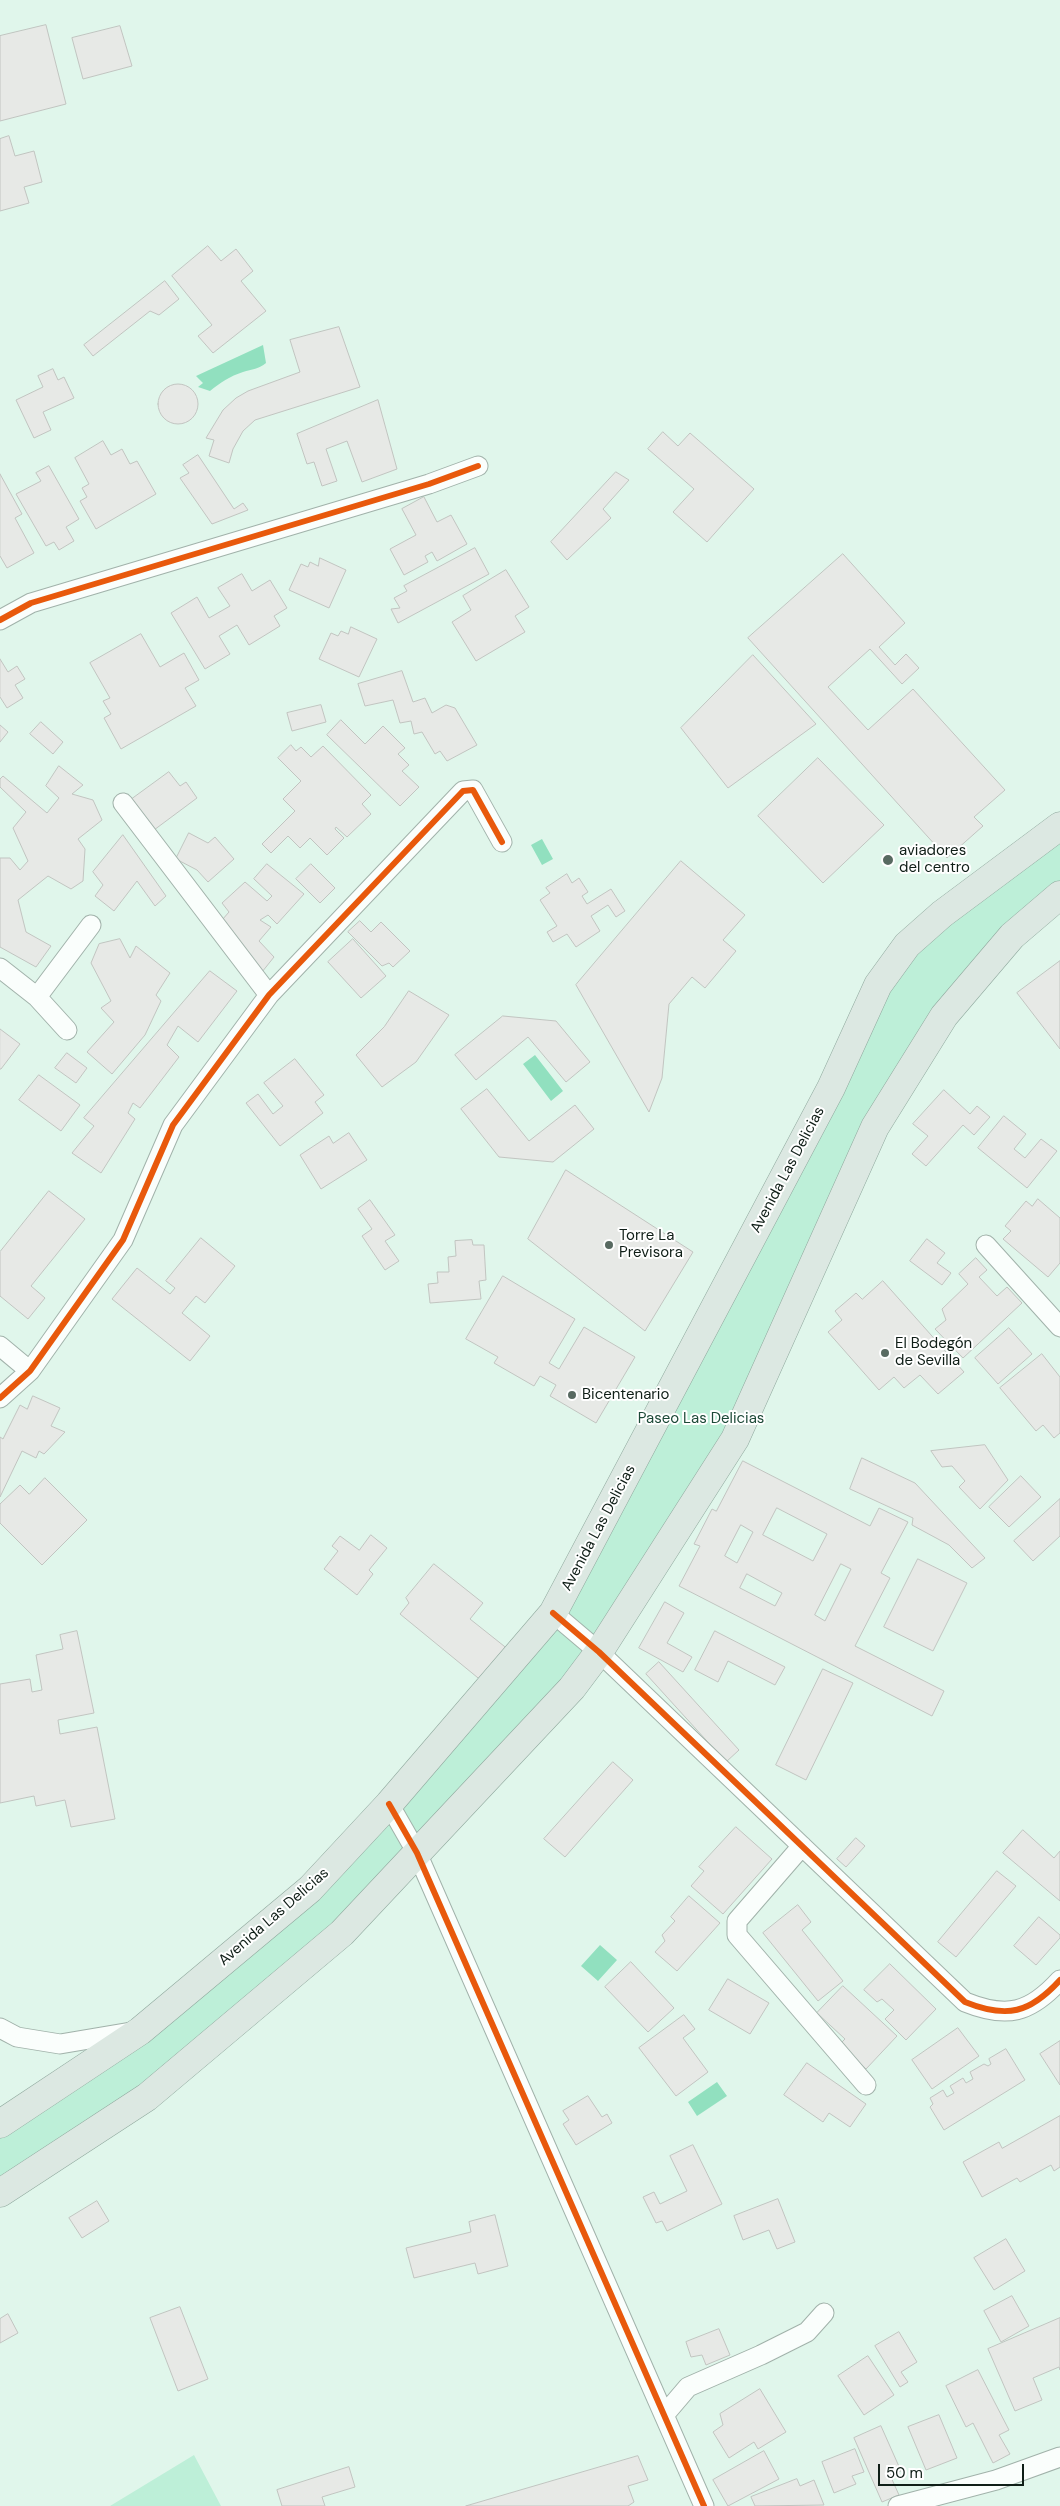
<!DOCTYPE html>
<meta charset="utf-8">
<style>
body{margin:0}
#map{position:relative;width:1060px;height:2506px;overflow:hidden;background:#e0f6eb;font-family:"DM Sans",sans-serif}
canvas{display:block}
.scale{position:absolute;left:878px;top:2464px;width:146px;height:22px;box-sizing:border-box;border:2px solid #0f1e17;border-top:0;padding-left:6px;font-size:15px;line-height:18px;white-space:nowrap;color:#0f1e17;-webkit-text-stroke:4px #fff;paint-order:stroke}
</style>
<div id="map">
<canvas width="1060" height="2506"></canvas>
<div class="scale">50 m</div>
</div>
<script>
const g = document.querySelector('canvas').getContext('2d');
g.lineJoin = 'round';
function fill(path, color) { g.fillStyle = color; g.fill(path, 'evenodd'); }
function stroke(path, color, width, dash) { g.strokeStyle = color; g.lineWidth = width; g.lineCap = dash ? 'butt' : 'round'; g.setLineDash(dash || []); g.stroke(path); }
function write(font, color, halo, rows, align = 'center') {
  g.font = font + ' "DM Sans",sans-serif'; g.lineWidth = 4; g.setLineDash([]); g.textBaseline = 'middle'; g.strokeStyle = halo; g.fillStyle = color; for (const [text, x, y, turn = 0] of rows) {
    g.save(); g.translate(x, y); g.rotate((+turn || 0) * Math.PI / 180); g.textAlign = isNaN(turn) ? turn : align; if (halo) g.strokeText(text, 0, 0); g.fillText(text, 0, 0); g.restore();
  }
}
const green = new Path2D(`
 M1060 826V898L944 1016 735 1439 599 1652 342 1933 0 2193V2124L310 1889 553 1613 878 985Z
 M194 2455 221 2506H110Z`);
const water = new Path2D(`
 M263 345 266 363C259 369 252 369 243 372 230 376 220 383 210 391L198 387 203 383 196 376Z
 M542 839 553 859 542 865 531 845Z
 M535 1055 563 1091 551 1101 523 1064Z
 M600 1945 617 1960 598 1981 581 1966Z
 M717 2082 727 2096 697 2116 688 2102Z`);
const building = new Path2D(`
 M46 25 66 104 0 121V36Z
 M120 26 132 66 83 79 72 38Z
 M9 136 15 156 34 151 42 182 24 187 29 203 0 211V139Z
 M208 246 221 261 236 249 253 271 241 281 266 311 213 353 198 336 212 325 172 276Z
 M165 281 179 299 159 315 150 311 93 356 84 345Z
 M339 327 360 387 255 420 243 431 233 449 229 463 209 456 214 440 206 438 223 410 236 398 248 391 300 372 290 340Z
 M53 369 58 380 64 377 74 398 43 412 51 430 34 438 16 400 43 387 38 376Z
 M158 404a20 20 0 1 1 40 0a20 20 0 1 1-40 0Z
 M378 400 397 469 362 482 347 441 326 449 337 481 322 486 314 462 307 464 297 434Z
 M663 432 678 446 690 433 754 489 707 542 673 512 694 489 648 449Z
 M103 441 111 455 122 449 130 464 137 461 156 494 96 529 80 501 87 497 82 488 89 484 75 458Z
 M198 455 234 509 243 503 248 510 212 524 180 478 189 473 183 465Z
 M49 466 79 519 66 527 74 541 59 550 54 542 46 546 16 494 41 481 36 473Z
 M616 472 629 480 603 509 611 518 567 560 551 542Z
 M0 474 22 514 15 518 34 553 7 568 0 556Z
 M424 497 437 522 451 515 467 544 437 561 432 552 425 556 428 562 404 575 390 549 416 535 402 509Z
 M475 548 489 574 398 623 391 609 400 608 394 598 407 591 404 586Z
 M843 554 905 623 879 647 895 665 906 654 919 668 902 684 870 649 828 687 868 730 913 689 1005 790 974 817 983 826 947 858 748 638Z
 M320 558 346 570 329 608 289 590 301 564 308 567 310 562 318 566Z
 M506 570 529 607 515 616 525 632 476 661 452 622 471 610 463 596Z
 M242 574 252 591 270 580 287 608 274 616 280 626 249 645 237 625 219 636 230 654 205 669 171 613 197 597 209 618 230 606 218 588Z
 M351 627 377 639 359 677 319 659 331 633 338 636 341 631 348 634Z
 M141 634 160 667 184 653 199 680 185 688 196 706 121 749 104 718 111 714 103 701 110 698 90 663Z
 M753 655 816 724 728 788 681 728Z
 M0 659 8 672 17 666 25 679 15 685 23 698 7 708 0 697Z
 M402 671 413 702 425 698 432 713 446 705 455 708 477 745 447 761 440 751 435 754 422 732 414 734 411 721 400 723 393 700 365 706 358 684Z
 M321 705 326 722 292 731 287 713Z
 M341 720 365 744 383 726 405 748 398 754 409 765 402 771 419 787 400 806 327 735Z
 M41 722 63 742 53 754 30 734Z
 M0 725 8 732 0 742Z
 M291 745 296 751 301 747 311 757 323 746 371 795 362 804 371 814 347 837 336 827 335 829 344 838 327 855 310 838 300 848 288 836 271 853 262 844 295 811 283 799 301 781 278 758Z
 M818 758 884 825 823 883 758 816Z
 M59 766 83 785 72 794 93 800 102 820 78 839 85 849 83 881 71 889 48 876 18 900 26 932 51 946 36 967 0 947V858H10L20 870 28 861 13 828 26 812 0 787V779L3 776 47 813 59 798 46 786Z
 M169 772 180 786 186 782 197 798 154 830 132 799Z
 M189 833 208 843 215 837 234 859 208 882 197 870 176 859Z
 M123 835 166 896 155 906 137 881 114 911 95 896 103 885 93 872Z
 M681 861 745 915 723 940 736 951 705 988 692 977 669 1004 662 1078 649 1112 576 985Z
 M267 864 304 894 277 924 268 915 260 920 271 927 259 941 274 957 262 972 222 920 229 912 222 903 245 882 267 901 272 896 254 879Z
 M311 864 335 888 320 903 296 879Z
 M567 874 572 883 579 878 588 892 582 896 587 904 611 889 625 911 616 917 608 905 591 916 600 931 576 947 567 934 553 942 547 932 557 926 540 900 550 893 546 888Z
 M360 921 371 932 381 922 410 951 393 967 389 963 382 966 348 932Z
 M120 939 130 958 136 946 170 973 156 995 161 1001 145 1035 112 1074 87 1052 114 1022 101 1008 111 1001 91 963 99 944Z
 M353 939 386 976 361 998 328 962Z
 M1060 961V1049L1017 993Z
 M210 971 237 991 198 1042 178 1026 167 1045 179 1057 140 1108 133 1103 128 1113 135 1119 101 1173 72 1153 94 1126 84 1118Z
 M409 991 449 1015 416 1062 382 1087 356 1055 384 1027Z
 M503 1016 556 1021 590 1062 566 1082 528 1037 476 1080 455 1055Z
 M0 1029 20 1044 1 1069H0Z
 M67 1053 87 1068 76 1083 55 1068Z
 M295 1059 324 1095 315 1102 323 1113 280 1146 246 1103 258 1094 273 1114 283 1106 264 1083Z
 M39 1075 80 1105 61 1131 19 1100Z
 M487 1089 529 1141 575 1105 594 1129 553 1162 499 1157 461 1109Z
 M944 1090 970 1114 977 1106 990 1117 974 1135 963 1125 926 1166 912 1154 928 1136 913 1124Z
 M1004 1116 1026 1134 1014 1149 1025 1158 1041 1139 1057 1151 1027 1188 978 1148Z
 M349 1133 367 1160 321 1189 300 1155 329 1136 333 1143Z
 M566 1170 693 1252 645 1331 528 1239Z
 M49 1191 85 1219 31 1286 45 1298 28 1319 0 1296V1252Z
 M1038 1199 1060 1218V1263L1048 1277 1003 1239 1011 1231 1005 1226 1026 1201 1032 1206Z
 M370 1200 395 1235 385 1241 399 1261 385 1270 362 1236 372 1229 358 1209Z
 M201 1238 235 1266 205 1303 196 1296 182 1313 210 1336 190 1361 112 1299 137 1268 170 1294 175 1288 166 1281Z
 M927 1239 945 1253 937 1263 951 1273 942 1285 910 1261Z
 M472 1240 473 1245H484L486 1280 479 1281 481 1299 430 1303 428 1284 438 1283 437 1272H449L448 1257 456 1256 455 1241Z
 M976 1258 987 1270 979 1277 997 1296 1007 1287 1022 1303 963 1358 935 1329 946 1320 942 1309 968 1284 959 1274Z
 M503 1276 575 1319 549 1363 559 1369 584 1327 635 1357 596 1423 550 1396 556 1385 540 1376 534 1386 494 1363 498 1357 466 1339Z
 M883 1281 964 1372 938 1394 920 1375 904 1388 894 1377 879 1390 828 1332 842 1320 835 1311 856 1293 862 1299Z
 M1009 1328 1032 1354 998 1384 975 1358Z
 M1042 1354 1060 1377V1433L1054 1438 1043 1425 1036 1431 1000 1388Z
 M33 1396 60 1408 51 1426 65 1432 44 1454 39 1451 36 1458 22 1451 0 1497V1437L3 1439 20 1405 27 1409Z
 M985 1445 1008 1480 980 1509 959 1487 965 1481 952 1466 942 1467 931 1451Z
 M862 1458 915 1483 985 1558 972 1568 949 1545 912 1525 913 1518 850 1489Z
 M743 1461 870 1526 879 1508 908 1522 881 1573 890 1578 855 1646 944 1691 932 1716 679 1586 700 1546 694 1544 712 1509 716 1511ZM777 1508 827 1534 813 1561 763 1535ZM741 1525 753 1532 737 1563 725 1556ZM841 1564 851 1569 825 1621 815 1615ZM747 1574 782 1593 775 1606 740 1588Z
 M1021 1476 1041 1497 1009 1527 989 1507Z
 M45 1478 87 1520 42 1565 0 1523V1504L20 1485 29 1494Z
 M1060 1499V1536L1033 1561 1014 1541Z
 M371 1535 387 1548 369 1570 373 1574 357 1595 324 1569 338 1551 332 1546 340 1536 359 1550Z
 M918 1559 967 1583 933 1651 884 1627Z
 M434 1564 483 1603 470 1619 509 1650 483 1682 400 1614 409 1603 406 1598Z
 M665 1602 684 1613 667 1643 692 1657 683 1672 639 1648Z
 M77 1631 94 1713 58 1720 60 1734 97 1727 115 1819 71 1827 65 1800 36 1806 34 1796 0 1803V1684L30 1679 32 1692 42 1690 36 1655 63 1649 60 1635Z
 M715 1631 785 1667 775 1685 728 1661 718 1682 695 1670Z
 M659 1662 739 1750 726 1762 646 1674Z
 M823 1669 853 1683 806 1780 776 1765Z
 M613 1762 633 1780 565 1857 544 1839Z
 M736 1827 772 1859 723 1914 691 1886 704 1871 699 1867Z
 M1023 1830 1054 1858 1060 1851V1901L1003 1853Z
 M856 1838 865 1846 846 1867 837 1859Z
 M997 1871 1016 1886 956 1957 938 1942Z
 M689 1896 720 1923 677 1971 655 1952 665 1941 662 1935 675 1921 671 1917Z
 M798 1905 811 1922 802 1930 843 1981 818 2001 763 1933Z
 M1039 1917 1060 1935V1938L1036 1965 1014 1946Z
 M631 1962 674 2008 648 2032 605 1987Z
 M890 1964 936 2009 906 2040 885 2019 894 2010 882 1999 877 2002 864 1990Z
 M728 1979 769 2003 750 2034 709 2010Z
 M843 1986 897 2036 866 2069 840 2044 845 2039 817 2013Z
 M684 2015 695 2029 683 2038 708 2072 676 2096 639 2048Z
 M958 2028 979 2056 932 2089 912 2060Z
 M1060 2041V2085L1040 2054Z
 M1006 2049 1025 2080 944 2130 930 2107 933 2104 930 2098 943 2090 947 2097 954 2093 950 2086 963 2078 966 2083 973 2079 970 2072 984 2064 988 2066 991 2064 989 2059Z
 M807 2063 866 2104 850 2127 829 2113 823 2122 784 2095Z
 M588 2096 602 2117 607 2114 612 2123 576 2145 563 2124 569 2120 563 2111Z
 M1060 2116V2167L1054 2171 1051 2165 1020 2182 1017 2178 982 2197 963 2162 999 2142 1002 2148Z
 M693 2145 722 2204 667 2231 662 2221 656 2223 643 2197 654 2192 660 2204 687 2191 670 2156Z
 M778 2199 795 2242 777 2249 769 2230 743 2240 734 2216Z
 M97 2201 109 2221 82 2238 69 2218Z
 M495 2215 508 2266 478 2274 475 2263 414 2278 406 2248 471 2232 469 2222Z
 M1006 2239 1025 2271 994 2290 974 2258Z
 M1012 2296 1029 2326 1001 2342 984 2311Z
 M180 2307 208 2379 178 2391 150 2318Z
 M8 2314 18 2333 0 2343V2319Z
 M1060 2318V2370L1059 2367 1033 2378 1042 2400 1015 2411 988 2349Z
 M719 2329 730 2355 706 2365 702 2355 691 2357 686 2342Z
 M899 2332 917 2362 901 2372 908 2382 900 2387 875 2346Z
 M868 2356 894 2395 864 2415 838 2376Z
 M978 2370 1009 2430 999 2435 1010 2454 993 2463 973 2423 966 2427 946 2386Z
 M760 2389 786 2432 758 2449 754 2442 729 2458 713 2432 723 2425 720 2414Z
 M939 2415 957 2458 926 2470 908 2427Z
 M881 2426 901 2471 890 2475 899 2495 882 2502 854 2438Z
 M855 2449 864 2472 852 2476 856 2484 834 2493 822 2462Z
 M764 2451 779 2479 728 2506 713 2480Z
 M638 2456 648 2480 628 2486 634 2502 628 2506H466Z
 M349 2467 355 2487 322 2497 325 2506H282L277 2490Z
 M797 2479 800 2486 814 2480 824 2505 755 2506 751 2497Z`);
const minor = new Path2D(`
 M0 620 31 603 429 484 478 466
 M123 803 269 995
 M0 968 37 997 67 1030
 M37 997 91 925
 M986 1245 1060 1327
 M0 1346 30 1371
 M0 1398 30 1371 123 1240 173 1125 269 995 463 791 473 790 502 842
 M553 1613 599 1652 965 2002C1007 2019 1030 2013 1060 1980
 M389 1804 417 1853 704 2506
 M802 1846 737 1921V1935L866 2085
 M0 2028 17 2037 60 2044 131 2032
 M665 2414 688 2387 761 2355 807 2332 824 2313
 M898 2506 996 2480 1060 2457`);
const primary = new Path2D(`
 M0 2124 140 2031 310 1889 389 1804 553 1613 831 1088 878 985 907 945 942 914 1060 826
 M0 2193 147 2097 342 1933 572 1688 599 1652 735 1439 875 1127 944 1016 1012 936 1060 895`);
const cycleway = new Path2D(`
 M0 620 31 603 429 484 478 466
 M0 1398 30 1371 123 1240 173 1125 269 995 463 791 473 790 502 842
 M553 1613 599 1652 965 2002C1007 2019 1030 2013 1060 1980
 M389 1804 417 1853 704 2506`);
const markers = [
 [888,860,6,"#586a61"],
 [609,1245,5,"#586a61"],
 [885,1353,5,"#586a61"],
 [572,1395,5,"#586a61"]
];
const poiNames = [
 ["aviadores",899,851],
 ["del centro",899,868],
 ["Torre La",619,1236],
 ["Previsora",619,1253],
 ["El Bodegón",895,1344],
 ["de Sevilla",895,1361],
 ["Bicentenario",582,1395]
];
const streetNames = [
 ["Avenida Las Delicias",788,1170,-62],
 ["Avenida Las Delicias",599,1528,-62],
 ["Avenida Las Delicias",274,1917,-41]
];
const parkNames = [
 ["Paseo Las Delicias",701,1419]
];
fill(green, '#bdefd8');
fill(water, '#91e0bf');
fill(building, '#e7e9e6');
stroke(building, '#c1c4c0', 1);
stroke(minor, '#a1b2aa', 21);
stroke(primary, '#8fa89d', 29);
stroke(minor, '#fafefc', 19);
stroke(primary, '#dce8e2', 28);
stroke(cycleway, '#e8590c', 6);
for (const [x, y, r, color] of markers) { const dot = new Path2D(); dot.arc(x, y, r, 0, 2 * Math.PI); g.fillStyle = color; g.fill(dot); stroke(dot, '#fff', 2); }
write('15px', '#0f1e17', '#fff', poiNames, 'left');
write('15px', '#0f1e17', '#fff', streetNames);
write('15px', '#1c4937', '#fff', parkNames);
</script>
